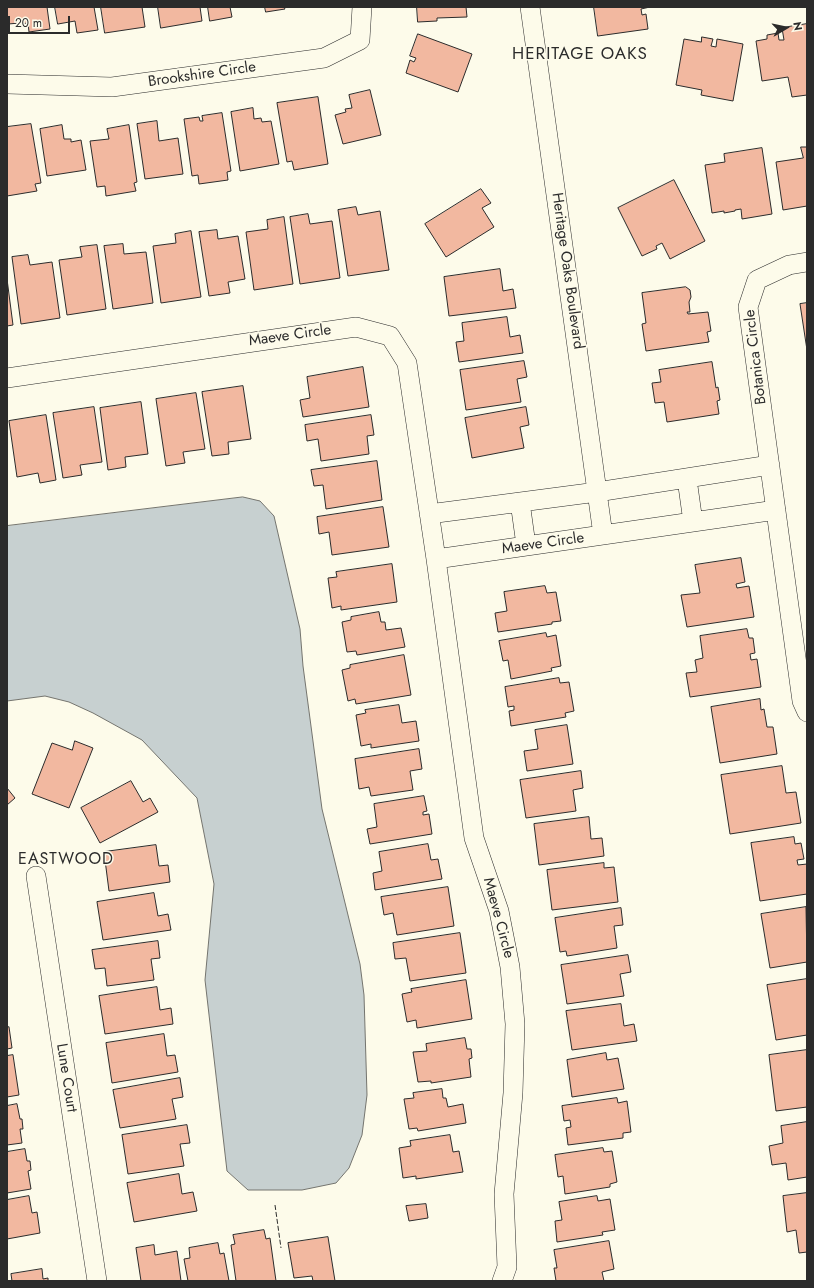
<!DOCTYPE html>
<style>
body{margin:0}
#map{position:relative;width:814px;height:1288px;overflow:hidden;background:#fdfbea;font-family:Jost,sans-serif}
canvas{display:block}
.frame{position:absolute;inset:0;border:8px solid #2b2b2b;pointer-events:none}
.north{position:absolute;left:766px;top:8px;width:40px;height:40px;-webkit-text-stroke:3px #fdfbea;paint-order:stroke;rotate:81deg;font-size:11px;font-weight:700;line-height:16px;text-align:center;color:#2b2b2b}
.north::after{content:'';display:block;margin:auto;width:14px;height:18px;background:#2b2b2b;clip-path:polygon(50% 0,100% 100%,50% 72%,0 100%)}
.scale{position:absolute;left:8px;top:16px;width:62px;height:18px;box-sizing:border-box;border:2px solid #2b2b2b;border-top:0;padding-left:5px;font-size:12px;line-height:14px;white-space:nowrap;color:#2b2b2b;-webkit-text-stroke:3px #fdfbea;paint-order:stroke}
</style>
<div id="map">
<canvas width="814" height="1288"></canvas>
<div class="frame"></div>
<div class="north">N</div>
<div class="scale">20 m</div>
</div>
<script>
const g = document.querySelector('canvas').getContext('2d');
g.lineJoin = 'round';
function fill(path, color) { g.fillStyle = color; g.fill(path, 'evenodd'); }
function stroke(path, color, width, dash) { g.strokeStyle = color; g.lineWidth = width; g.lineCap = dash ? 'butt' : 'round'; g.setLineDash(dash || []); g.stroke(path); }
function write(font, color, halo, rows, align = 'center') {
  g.font = font + ' Jost,sans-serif'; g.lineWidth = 3; g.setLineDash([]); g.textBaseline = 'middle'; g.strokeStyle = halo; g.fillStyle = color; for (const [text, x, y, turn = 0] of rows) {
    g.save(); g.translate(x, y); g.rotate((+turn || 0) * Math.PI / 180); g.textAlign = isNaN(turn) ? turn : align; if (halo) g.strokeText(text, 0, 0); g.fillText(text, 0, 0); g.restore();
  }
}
const water = new Path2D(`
 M243 497 260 501 274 516 300 629 303 666 322 809 360 964 364 995 367 1095 362 1135 349 1168 336 1183 302 1190H248L227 1171 205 980 214 884 197 798 142 740 93 713 69 702 45 696 7 701V526Z`);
const building = new Path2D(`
 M7 7H47L50 29 29 32 28 23 20 24V23L8 24Z
 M55 7H94L98 30 77 33 75 21 58 24Z
 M101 7H142L145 27 105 33Z
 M158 7H200L202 21 161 28Z
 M208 7H230L232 17 210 21Z
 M265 7H284L285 9 266 12Z
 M417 7H466L467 17 437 18V21L418 22Z
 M594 7H650L641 9 642 15 646 14 648 29 598 36Z
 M807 24V95L792 97 788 77 762 81 756 41 767 39V35L778 33 779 40H784L782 28Z
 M418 34 472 54 458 92 406 73 410 60 414 62 416 58 410 56Z
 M702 37 713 39 711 46 716 47 717 39 743 44 733 101 701 95 702 90 676 85 684 39 701 42Z
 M370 90 381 135 343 144 335 115 346 112 345 109 352 108 349 95Z
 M318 97 328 164 294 170 292 161 287 162 277 103Z
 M253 108 254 119 261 118 262 122 271 121 279 164 240 171 231 112Z
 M222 113 231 171 227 172 228 180 199 184 198 175 192 176 184 119 199 117 200 121H203L202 116Z
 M157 121 159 141 178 138 183 174 145 179 137 124Z
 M31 124 41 183 35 184 37 191 7 196V127Z
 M62 125 64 139H71V142L81 140 86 170 47 176 40 129Z
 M129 125 137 182 134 183 136 191 106 196 105 186 97 187 90 141 109 139 107 129Z
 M801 147H807V206L783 210 776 162 803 158Z
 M762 148 772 214 742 219 741 209 735 210V211L724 213V211L712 213 705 165 725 162 724 154Z
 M674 180 705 241 670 259 662 243 656 246 657 249 642 256 618 208Z
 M481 189 491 203 482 208 494 227 446 257 425 224Z
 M356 207 358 215 380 211 389 270 348 276 338 210Z
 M308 214 310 224 332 221 340 278 300 284 290 217Z
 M284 217 293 284 254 290 246 232 268 229 267 220Z
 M217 230 218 239 238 236 245 279 228 282 230 293 209 296 199 232Z
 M191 231 201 297 161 303 153 246 176 243 175 234Z
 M123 244 124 254 146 252 153 303 113 309 104 246Z
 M97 245 106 309 67 315 59 260 82 257 80 247Z
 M28 255 30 265 52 262 60 318 21 324 12 257Z
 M500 269 503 291 513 289 516 308 449 316 444 277Z
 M7 279 13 325 7 326Z
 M686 287 690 290 691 297 689 302 690 312H687L688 314 708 312 711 331 707 332 709 342 646 351 642 324 646 323 642 293Z
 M807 303V350L800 304Z
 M507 317 510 337 520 335 523 353 459 362 456 342 464 341 462 323Z
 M524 361 527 377 517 379 521 402 466 410 460 370Z
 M712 362 716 388 718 387 720 400 717 401 719 414 667 422 664 402 655 403 652 383 661 382 659 370Z
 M363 367 369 407 303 417 300 400 310 398 307 377Z
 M243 386 251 439 228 442 229 454 212 456 202 392Z
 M196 393 205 449 183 452 185 463 166 466 156 399Z
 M141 402 148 454 125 457 126 467 108 470 100 408Z
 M94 407 102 462 80 465 82 475 63 478 53 413Z
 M526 407 529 425 520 427 524 448 472 458 465 418Z
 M46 415 56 480 40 483 38 473 17 477 9 421Z
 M371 415 374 435 367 436 369 454 321 461 318 439 307 441 305 425Z
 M377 461 382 500 326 509 323 485 314 486 311 470Z
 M383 507 389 547 332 555 329 532 319 534 317 517Z
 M741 558 745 582 736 584 737 588 749 586 754 617 687 627 681 595 700 593 695 565Z
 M392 564 397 602 341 610V606L332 608 328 578 337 577 336 572Z
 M545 586 547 593 556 592 561 621 552 622V624L498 632 495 613 507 611 504 592Z
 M379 612 381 622H385L386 630 401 628 405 647 357 655 356 651 347 652 342 622 351 620V617Z
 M747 629 749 638H753L755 653 750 654 751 660 757 659 761 687 690 697 686 673 697 672 695 660 703 658 700 636Z
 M546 633 547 637 556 635 561 666 551 668 552 671 511 679 508 660 503 661 499 641Z
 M404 655 411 695 356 704 355 699 348 701 342 670 350 668V665Z
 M559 678 560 683 569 682 574 711 565 713 566 717 511 726 509 711 514 710V706L508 707 505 687Z
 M760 699 761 710 764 709 767 727H773L777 754 720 763 711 707Z
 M399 705 402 723 416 721 419 741 371 748V744L361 746 356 715 366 713 365 710Z
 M567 725 573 764 527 771 524 751 538 749 535 730Z
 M75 741 93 748 69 808 32 794 52 743 72 750Z
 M419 749 422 769 410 771 413 790 371 796 369 787 359 789 355 759Z
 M782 766 786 793 796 792 801 823 730 834 721 775Z
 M581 771 583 788 573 790 576 811 526 818 520 780Z
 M131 781 143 802 150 798 158 812 100 843 81 808Z
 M7 788 15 798 7 805Z
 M424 796 427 811 423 812V815L429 814 432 834 370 844 367 829 377 827 374 804Z
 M589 817 591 839 602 838 604 856 539 865 534 824Z
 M794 837 795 844 801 843 804 859 797 860 798 865 807 864V894L760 901 751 843Z
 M428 844 431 860 438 859 442 879 375 890 373 873 382 871 379 852Z
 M156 845 159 866 168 865 170 882 109 891 104 852Z
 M604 863V868L614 867 618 902 552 910 547 870Z
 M448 887 454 926 397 935 393 913 384 915 381 897Z
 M154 893 158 916 168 914 171 930 103 940 97 902Z
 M806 907 807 962 770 968 761 914Z
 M621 908 623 925 614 926 617 948 567 956 566 951 560 952 555 918Z
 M460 933 466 973 410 981 406 958 395 959 393 943Z
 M158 941 160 958 151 959 154 980 107 986 105 968 95 969 92 950Z
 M628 955 631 972 620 974 624 996 567 1004 561 965Z
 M807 979V1035L776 1040 767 985Z
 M466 980 472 1019 417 1028 416 1020 407 1022 402 994 412 992 411 989Z
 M157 987 160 1010 171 1008 173 1024 105 1034 99 996Z
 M621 1004 624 1026 634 1024 637 1041 572 1050 566 1011Z
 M9 1027 12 1048 7 1049V1028Z
 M164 1034 167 1056 175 1055 178 1072 112 1083 106 1043Z
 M465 1038 467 1049H471L472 1058 469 1059 471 1077 431 1083V1081L418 1082 413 1052 427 1051 426 1044Z
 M807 1050V1107L776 1111 769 1055Z
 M606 1053 607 1060 618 1058 624 1089 572 1097 567 1060Z
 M13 1055 19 1095 7 1097V1056Z
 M180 1078 183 1097 172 1099 176 1119 120 1128 113 1090Z
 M442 1089 443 1098H446L448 1107 463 1104 466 1123 418 1131 417 1128 409 1129 404 1099 414 1098 413 1093Z
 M617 1098 618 1103 627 1101 631 1132 623 1133V1138L568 1145 566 1128 571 1127 570 1120 564 1121 562 1106Z
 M17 1104 20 1119H22L23 1129H20L22 1143 7 1145V1106Z
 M807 1122V1177L788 1180 786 1163 772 1165 769 1146 783 1143 781 1126Z
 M187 1125 190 1143 180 1144 184 1166 128 1174 122 1135Z
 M450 1135 453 1152 459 1151 463 1172 416 1179V1176L403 1178 399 1148 411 1146 410 1141Z
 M603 1148 604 1152 612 1151 617 1182 610 1184V1187L565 1194 563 1176 558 1177 555 1155Z
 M25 1149 27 1161H30L31 1170 28 1171 31 1189 7 1193V1152Z
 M179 1174 182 1194 193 1192 197 1211 134 1222 127 1183Z
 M807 1193V1252L799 1253 796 1230 787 1232 783 1196Z
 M29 1196 32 1213 37 1212 40 1233 7 1239V1200Z
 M597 1196 598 1201 610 1199 615 1230 602 1232 603 1235 557 1242 555 1221 562 1220 559 1202Z
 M426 1204 428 1218 409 1221 406 1206Z
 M264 1230 266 1239 270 1238 276 1281H236L231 1245 235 1244 233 1235Z
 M328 1237 335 1281H313L312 1276 294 1278 288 1243Z
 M609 1241 614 1269 602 1272 604 1281H556L554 1268H557L554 1250Z
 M218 1243 220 1254 224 1253 229 1281H188L184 1259 190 1258 189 1248Z
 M154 1245 155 1255 177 1251 181 1281H141L136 1248Z
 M42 1269 43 1279 48 1278V1281H12L11 1274Z`);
const street = new Path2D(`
 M530 7 603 535
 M7 84 112 87 324 58 360 40 362 7
 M807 262 789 265 757 280 748 307 802 701 807 712
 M7 378 356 327 390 336 407 363 436 559 474 838 499 911 510 967 515 1024 513 1093 504 1194 507 1267 502 1281
 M687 479 693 522
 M520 502 526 545
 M429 514 597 492 770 465
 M436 559 776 510
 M36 876 97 1281`);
const fence = new Path2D(`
 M275 1205 281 1248`);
const streetNames = [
 ["Brookshire Circle",202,75,-8],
 ["Heritage Oaks Boulevard",567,271,82],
 ["Maeve Circle",290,336,-8],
 ["Botanica Circle",756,357,-97],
 ["Maeve Circle",543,544,-8],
 ["Maeve Circle",498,918,75],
 ["Lune Court",66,1078,81]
];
const neighbourhoodNames = [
 ["EASTWOOD",66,860]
];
const quarterNames = [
 ["HERITAGE OAKS",580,55]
];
fill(water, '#c7d0d0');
stroke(water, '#74746e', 1);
fill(building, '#f2b8a0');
stroke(building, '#2b2b2b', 1);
stroke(street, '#2b2b2b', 20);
stroke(street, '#fdfbea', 19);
stroke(fence, '#2b2b2b', 1, [5, 2]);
write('15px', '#2b2b2b', '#fdfbea', streetNames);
g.letterSpacing = '1px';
write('16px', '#2b2b2b', '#fdfbea', neighbourhoodNames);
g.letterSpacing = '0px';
g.letterSpacing = '1px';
write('17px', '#2b2b2b', '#fdfbea', quarterNames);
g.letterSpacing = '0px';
</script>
